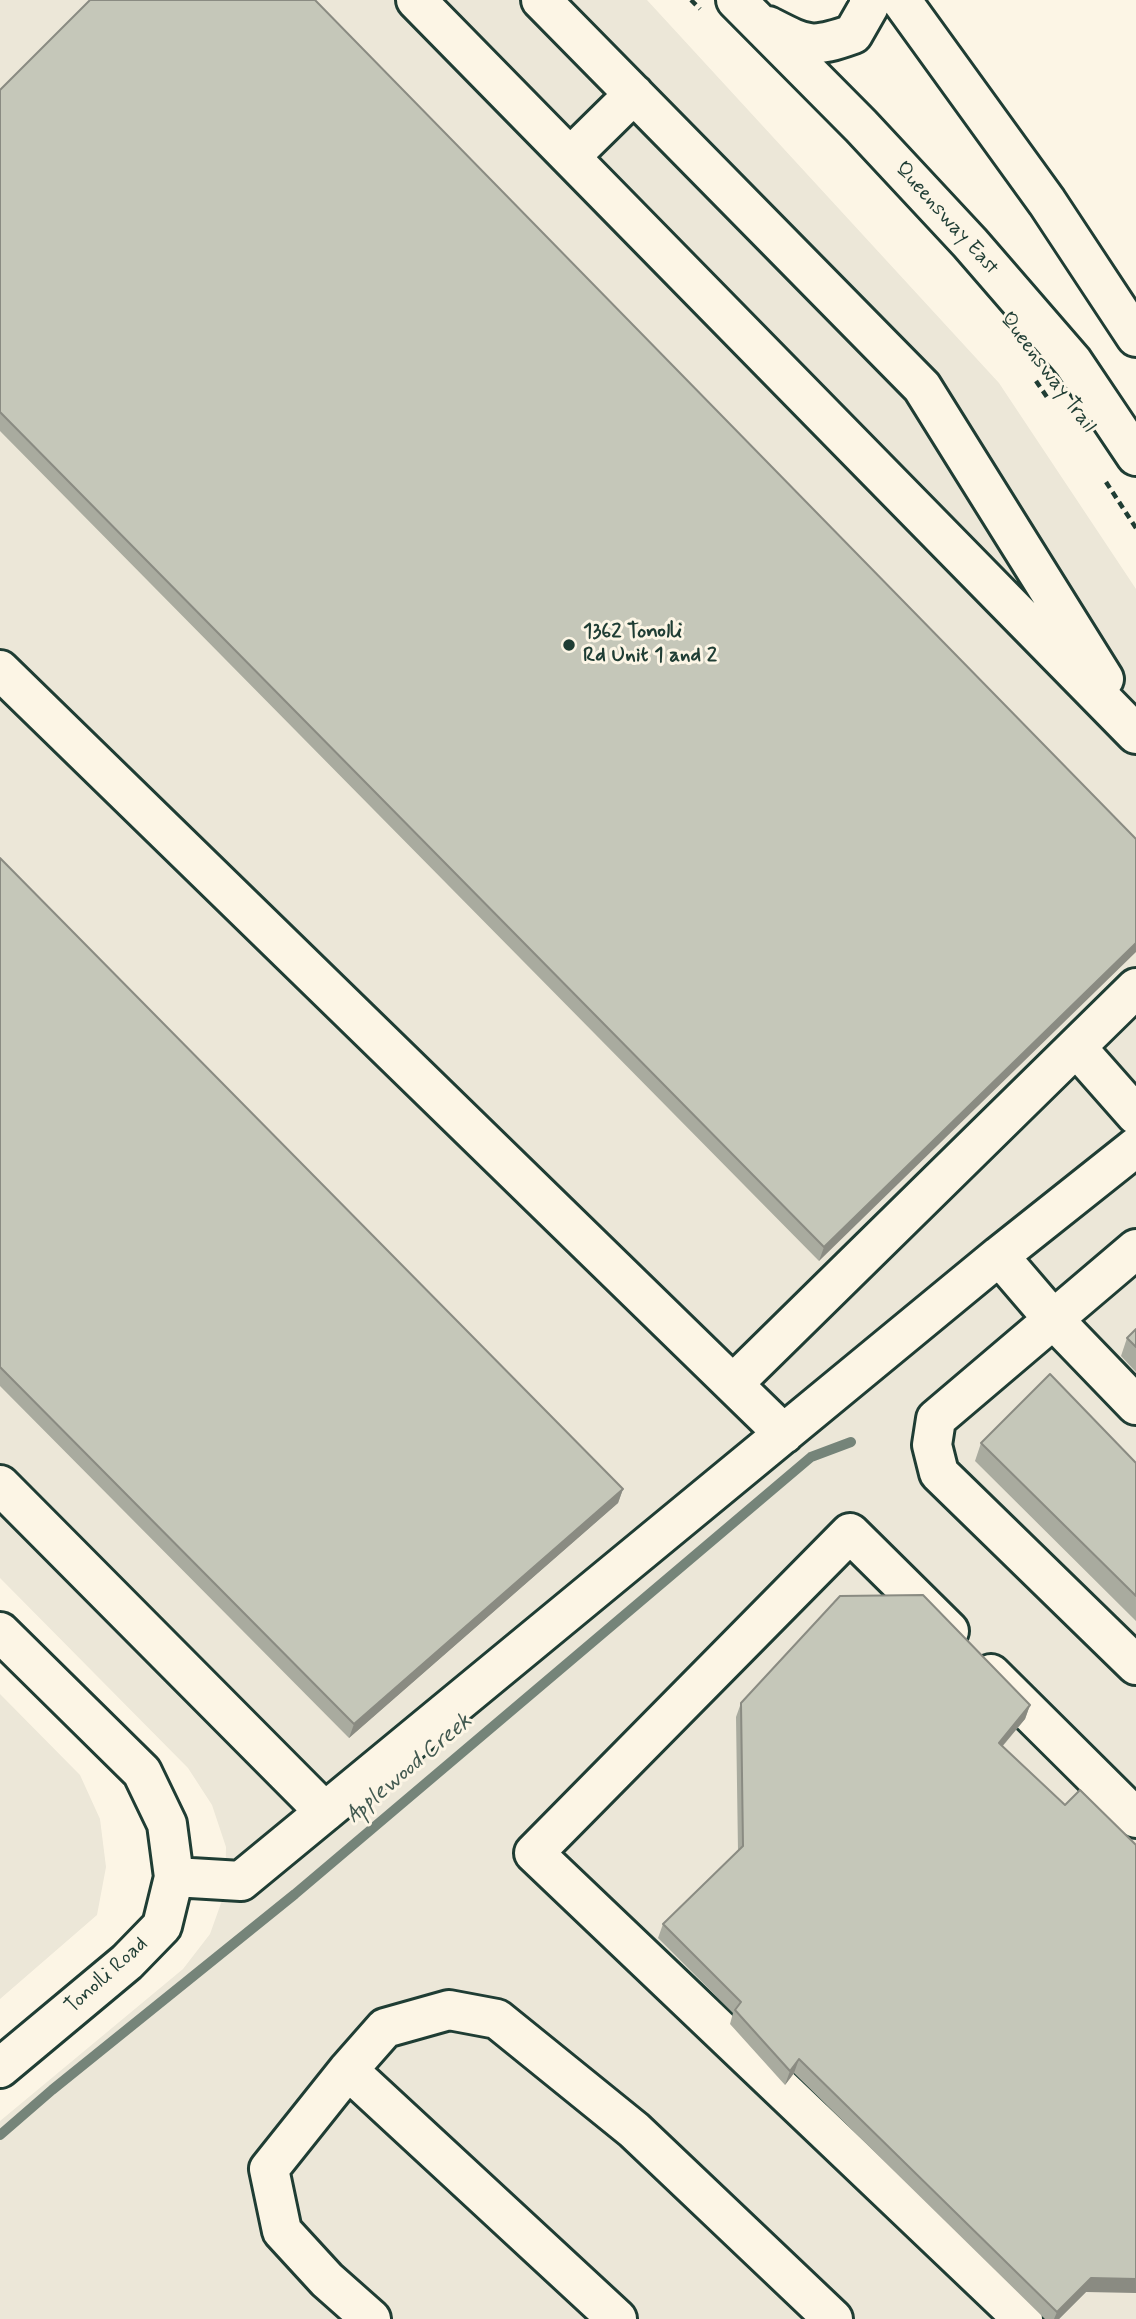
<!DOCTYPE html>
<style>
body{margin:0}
canvas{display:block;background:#fcf5e5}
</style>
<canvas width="1136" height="2319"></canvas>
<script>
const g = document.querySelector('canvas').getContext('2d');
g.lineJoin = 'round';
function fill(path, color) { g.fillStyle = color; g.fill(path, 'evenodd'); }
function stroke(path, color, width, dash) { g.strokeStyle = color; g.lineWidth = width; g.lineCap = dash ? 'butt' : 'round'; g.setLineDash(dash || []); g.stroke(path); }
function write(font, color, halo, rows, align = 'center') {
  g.font = font + ' Mynerve,sans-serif'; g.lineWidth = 6; g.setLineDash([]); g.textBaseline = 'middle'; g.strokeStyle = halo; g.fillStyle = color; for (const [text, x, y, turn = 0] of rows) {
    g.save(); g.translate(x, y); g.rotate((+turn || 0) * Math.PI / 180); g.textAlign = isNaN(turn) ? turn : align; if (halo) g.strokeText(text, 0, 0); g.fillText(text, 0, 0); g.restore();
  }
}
const built = new Path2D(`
 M0 0H647L999 383 1136 589V2319H0V2121L183 1969 210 1934 225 1892 226 1847 212 1805 188 1768 0 1578Z
 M0 1694 80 1775 100 1819 106 1867 97 1915 0 1999Z`);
const stream = new Path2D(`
 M0 2135 52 2090 295 1894 811 1457 851 1442`);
const path = new Path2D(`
 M691 0 700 9
 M1036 381 1047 397
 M1106 482 1136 528`);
const minor = new Path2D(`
 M416 0 1136 734
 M541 0 922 387 1104 679
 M570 157 634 94
 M0 670 784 1434
 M1076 1047 1136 1115
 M1136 1147 999 1256 1053 1319 1136 1405
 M1136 1249 936 1419 932 1445 939 1473 1136 1665
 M733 1384 1136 988
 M0 1485 325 1812
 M949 1631 850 1533 534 1853 1023 2319
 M0 1632 142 1772 167 1824 174 1877 162 1926 127 1962 0 2068
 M991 1674 1136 1818
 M174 1877 241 1881 999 1256
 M348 2070 617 2319
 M371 2319 327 2280 282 2231 269 2169 348 2070 385 2028 449 2010 497 2019 634 2130 833 2319`);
const major = new Path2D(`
 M736 0 861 126 970 243 1073 362 1136 456
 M901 0 1047 202 1136 337
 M768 26C807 46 811 49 853 34L869 6V0`);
const wall = new Path2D(`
 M0 90 1136 839 819 1261 0 431Z
 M0 858 623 1489 618 1503 349 1738 0 1386Z
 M1136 1329V1372L1121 1356 1127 1338Z
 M981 1443 1136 1463V1621L975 1461Z
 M741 1703 1030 1705 1025 1719 1002 1747 1086 2292 1059 2319H1045L794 2073 785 2085 730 2024 733 2013 658 1938 663 1924 738 1851 736 1717Z`);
const shadedWall = new Path2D(`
 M1136 943V952L819 1261 824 1247Z
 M623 1489 618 1503 349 1738 354 1724Z
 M1030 1705 1025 1719 993 1757 999 1743Z
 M799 2059 794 2073 785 2085 790 2071Z
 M1091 2278 1136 2279V2293L1086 2292 1059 2319H1054L1057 2312Z`);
const building = new Path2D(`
 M90 0H315L1136 839V943L824 1247 0 412V90Z
 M0 858 623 1489 354 1724 0 1367Z
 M1136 1329V1347L1127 1338Z
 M1050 1374 1136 1463V1596L981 1443Z
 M923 1595 1030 1705 999 1743 1065 1805 1080 1790 1136 1845V2279L1091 2278 1057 2312 799 2059 790 2071 735 2010 741 2002 663 1924 743 1846 741 1703 840 1596Z`);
const markers = [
 [569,645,7,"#1f3d34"]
];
const streetNames = [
 ["Queensway East",946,219,48],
 ["Queensway Trail",1047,373,53],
 ["Tonolli Road",107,1976,-42]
];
const poiNames = [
 ["1362 Tonolli",583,633],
 ["Rd Unit 1 and 2",583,657]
];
const waterNames = [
 ["Applewood Creek",410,1769,-40]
];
fill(built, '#ece7d8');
stroke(stream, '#758479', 10);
stroke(minor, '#1f3d34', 44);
stroke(major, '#1f3d34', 44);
stroke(path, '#1f3d34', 4.5, [7, 5]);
stroke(minor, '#fcf5e5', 38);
stroke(major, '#fcf5e5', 38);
fill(wall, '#a9ab9f');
fill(shadedWall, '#8a8b82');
fill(building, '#c5c7b9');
stroke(building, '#8a8b82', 2);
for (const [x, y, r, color] of markers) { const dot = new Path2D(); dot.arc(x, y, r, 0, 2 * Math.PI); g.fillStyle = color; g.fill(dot); stroke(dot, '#fcf5e5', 2.5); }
write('21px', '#1f3d34', '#fcf5e5', streetNames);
write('bold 21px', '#1f3d34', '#fcf5e5', poiNames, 'left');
write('italic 23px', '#435a51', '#fcf5e5', waterNames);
</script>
